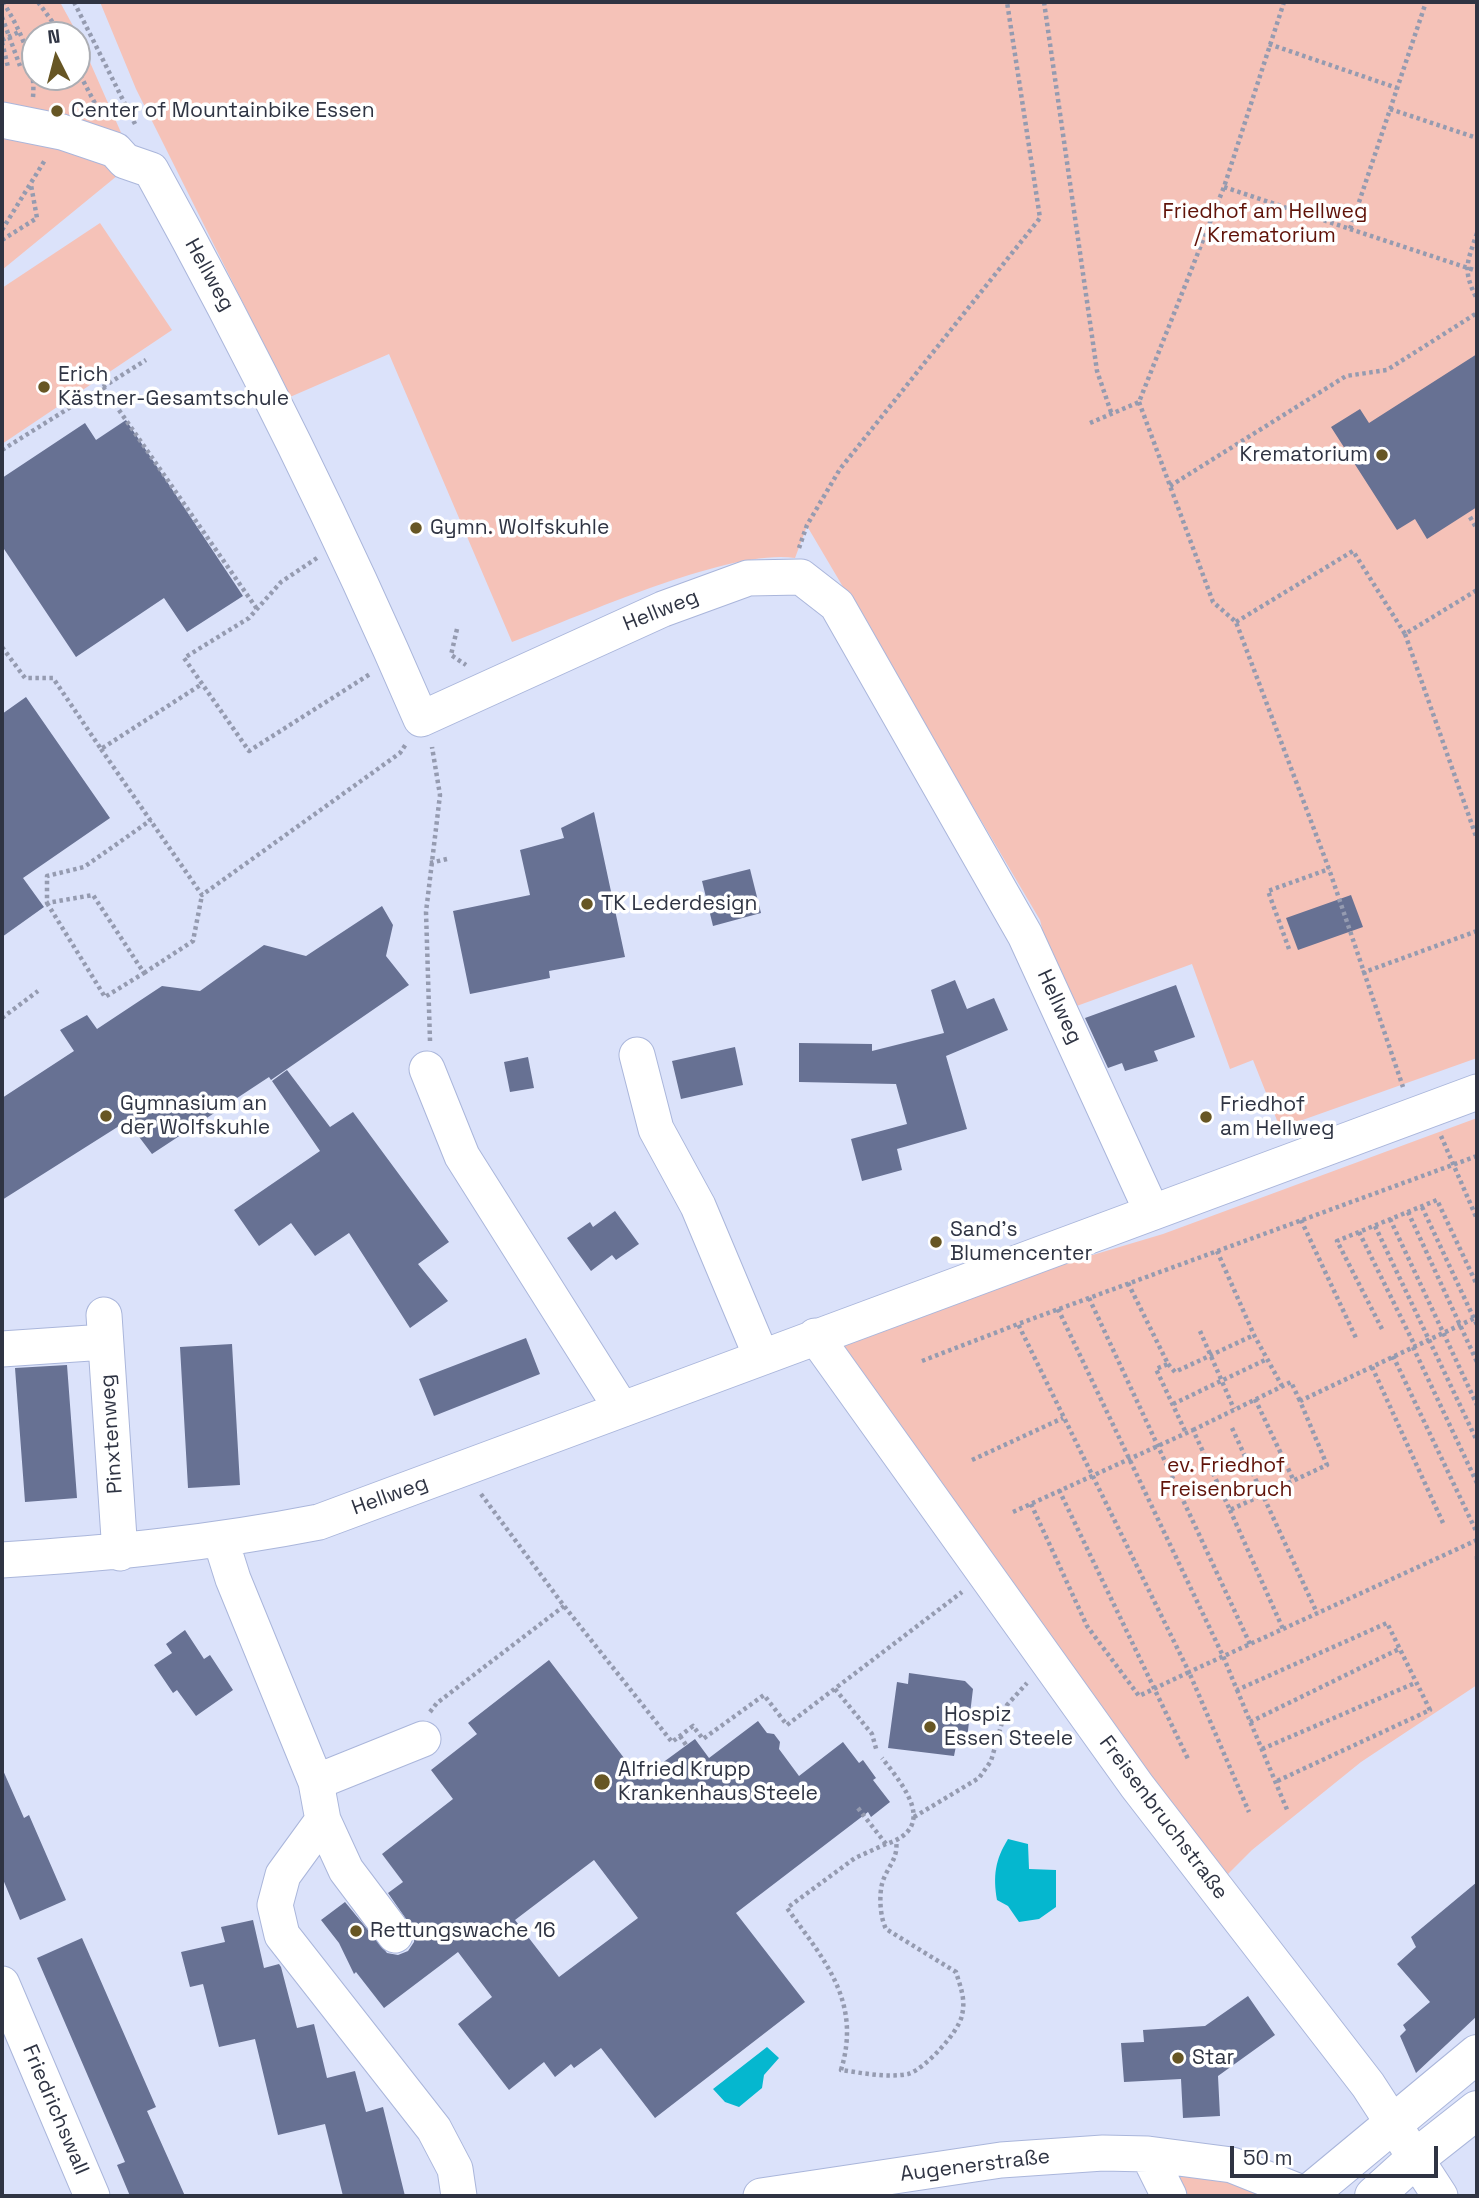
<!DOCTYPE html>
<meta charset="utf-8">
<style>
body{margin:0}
#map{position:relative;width:1479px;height:2198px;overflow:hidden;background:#dbe2fa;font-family:"Space Grotesk",sans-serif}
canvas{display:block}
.frame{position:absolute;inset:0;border:4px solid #2f3443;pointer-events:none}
.north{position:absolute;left:21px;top:21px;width:70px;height:70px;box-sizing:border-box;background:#fff;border:2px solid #acaeb4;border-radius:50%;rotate:354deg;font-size:19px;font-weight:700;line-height:28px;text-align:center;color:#2f3443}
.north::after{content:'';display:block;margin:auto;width:24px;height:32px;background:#675624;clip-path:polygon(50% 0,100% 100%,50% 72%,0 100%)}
.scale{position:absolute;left:1230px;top:2146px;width:208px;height:32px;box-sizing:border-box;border:4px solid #2f3443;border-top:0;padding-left:9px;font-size:21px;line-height:24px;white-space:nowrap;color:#2f3443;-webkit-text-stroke:5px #fff;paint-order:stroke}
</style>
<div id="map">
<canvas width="1479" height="2198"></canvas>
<div class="frame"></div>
<div class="north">N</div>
<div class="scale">50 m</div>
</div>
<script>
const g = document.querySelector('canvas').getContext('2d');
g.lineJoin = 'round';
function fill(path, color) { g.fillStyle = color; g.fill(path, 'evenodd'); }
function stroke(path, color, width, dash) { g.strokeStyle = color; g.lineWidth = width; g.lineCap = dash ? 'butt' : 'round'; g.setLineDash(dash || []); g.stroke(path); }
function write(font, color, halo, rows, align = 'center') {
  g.font = font + ' "Space Grotesk",sans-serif'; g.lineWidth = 7; g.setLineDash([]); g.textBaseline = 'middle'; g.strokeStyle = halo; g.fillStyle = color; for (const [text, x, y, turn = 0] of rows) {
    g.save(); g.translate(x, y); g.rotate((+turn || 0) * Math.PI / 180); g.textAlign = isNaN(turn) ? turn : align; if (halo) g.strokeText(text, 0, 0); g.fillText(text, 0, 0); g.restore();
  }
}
const green = new Path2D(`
 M2 2H60L78 35 134 162 2 270ZM35 35H77V77H35Z
 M100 2H1477V1058L1280 1128 1253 1060 1230 1069 1192 964 1063 1011 1040 920 807 526 795 558C729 548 578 617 512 642L389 354 290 397 136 89Z
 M100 223 172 330 2 444V288Z
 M1477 1118V1685L1361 1762 1252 1850 1215 1887 818 1337 1163 1234Z
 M1151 2155 1304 2196H1171Z`);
const water = new Path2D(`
 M1008 1839 1028 1844 1029 1869 1056 1870V1907L1039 1919 1019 1922 1008 1906 997 1900C993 1876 995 1860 1008 1839Z
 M767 2047 779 2058 764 2075 762 2088 739 2107 725 2102 713 2089Z`);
const building = new Path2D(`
 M1477 354V507L1427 539 1415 519 1397 530 1331 427 1360 409 1369 423Z
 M126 420 243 596 187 632 164 598 76 657 2 546V478L85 423 96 440Z
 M26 697 110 818 23 878 44 907 2 937V714Z
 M594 812 625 957 549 971 550 978 470 994 453 911 530 895 520 850 564 838 561 828Z
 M750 869 761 913 713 926 702 881Z
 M1351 895 1363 927 1298 950 1286 918Z
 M382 906 393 925 386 956 409 985 271 1080 269 1077 152 1154 127 1121 2 1200V1098L74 1051 60 1030 87 1015 97 1029 162 986 200 991 264 945 306 956Z
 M955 980 967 1009 994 998 1008 1030 946 1056 967 1129 897 1149 902 1170 862 1181 851 1139 907 1124 896 1084 799 1082V1043L872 1044V1051L944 1033 931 990Z
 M1176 985 1195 1037 1154 1051 1158 1061 1125 1071 1122 1063 1108 1068 1085 1018Z
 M735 1047 743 1085 681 1099 672 1061Z
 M528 1057 534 1088 510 1092 504 1062Z
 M287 1070 330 1127 353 1112 449 1242 418 1264 448 1301 410 1328 349 1233 315 1256 291 1223 259 1246 234 1210 320 1151 272 1081Z
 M615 1211 639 1244 616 1260 612 1255 591 1271 567 1238 590 1222 593 1227Z
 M526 1338 540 1374 434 1416 419 1379Z
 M232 1344 240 1485 188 1488 180 1347Z
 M67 1365 77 1498 25 1502 15 1368Z
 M185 1630 204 1659 210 1655 233 1690 196 1716 177 1690 173 1693 154 1665 172 1653 166 1644Z
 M549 1660 634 1771 648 1761 654 1769 695 1739 709 1758 758 1721 767 1733 774 1734 780 1742 779 1749 799 1776 843 1742 859 1763 863 1760 876 1778 873 1780 890 1802 871 1817 868 1812 736 1913 805 2002 655 2118 601 2048 574 2068 571 2064 555 2077 544 2062 509 2090 458 2024 492 1997 458 1952 384 2008 356 1972 354 1974 339 1943 321 1920 345 1902 387 1953 398 1955 408 1951 414 1942 415 1932 388 1893 403 1882 382 1854 453 1799 431 1770 477 1734 468 1723ZM594 1860 638 1918 559 1977 515 1920Z
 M909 1673 965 1681 973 1689 966 1747 956 1746 954 1756 888 1748 897 1682 908 1684Z
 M2 1768 24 1818 29 1815 66 1900 20 1920 2 1877Z
 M1477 1882V2016L1416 2073 1400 2036 1406 2030 1403 2025 1430 2002 1397 1964 1416 1947 1411 1937Z
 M253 1920 264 1968 279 1964 281 1967 297 2028 314 2024 327 2078 355 2071 366 2112 383 2107 405 2196H343L325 2124 278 2135 255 2039 219 2047 203 1984 190 1987 181 1952 225 1942 221 1927Z
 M82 1938 156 2107 147 2111 185 2196H130L117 2165 125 2162 37 1958Z
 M1248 1996 1275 2035 1218 2076 1220 2116 1183 2118 1181 2079 1124 2082 1121 2043 1144 2042 1143 2030 1205 2026Z`);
const path = new Path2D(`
 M3 2C20 29 36 64 33 97
 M38 2 62 35
 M74 2 136 126
 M1044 2 1097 371 1112 415
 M2 17 20 66
 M2 40 19 32
 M2 42 8 67
 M1269 44 1397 88
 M77 69 100 113
 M1390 109 1477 138
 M1224 187 1350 229 1426 2
 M1350 229 1477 271
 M2 230 45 160
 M1477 233C1467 263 1462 270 1477 299
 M2 240 37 218 31 185
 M103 387 257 609
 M1139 402 1213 602 1236 622 1329 869 1403 1087
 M1090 423 1139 402 1224 187 1284 2
 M2 450 146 360
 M1170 486 1346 376 1387 370 1477 313
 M1470 517 1477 529
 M799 548 807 525 840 469 1040 218 1007 2
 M317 558 281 582 249 618 184 658 249 751 370 674
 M1236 622 1353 551 1405 634 1477 590
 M457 629 451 655 466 665
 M1405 634 1477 839
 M2 647 25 678H53L101 749 202 684
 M101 749 202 895 400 753 406 744
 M430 863 447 859
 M47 903 105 997 144 973 93 895 47 903V876L84 867 151 820
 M1289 949 1268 891 1329 869
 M144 973 193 941 202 895
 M1362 973 1477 931
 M2 1018 38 991
 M430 1041 426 912 440 795 432 747
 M1441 1136 1477 1219
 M1477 1156 1018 1324 1189 1672 1477 1540
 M1422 1207 1477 1325
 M1408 1212 1477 1362
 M1390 1219 1477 1405
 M1301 1220 1356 1338
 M1375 1226 1477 1441
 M1359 1232 1415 1346
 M1217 1251 1254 1335 1282 1386
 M1128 1283 1168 1364 1156 1369 1186 1433
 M1089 1298 1250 1644
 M1058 1309 1223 1656 1237 1690 1387 1623 1430 1710 1275 1782
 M1382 1329 1337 1241 1437 1200 1477 1285
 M1200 1331 1234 1409
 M1413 1347 1477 1483
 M1393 1356 1477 1533
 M922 1361 1018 1324
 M1168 1364 1175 1372 1254 1335
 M1372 1367 1443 1523
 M1255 1399 1294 1481
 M1173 1404 1267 1359
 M1232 1428 1317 1613
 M1193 1430 1291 1382 1300 1401
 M972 1460 1063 1418
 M1059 1490 1189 1761
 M481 1494 564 1606 672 1742 693 1726 703 1739 764 1695 787 1725 962 1592
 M1031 1504 1087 1626 1139 1696 1189 1672 1249 1812
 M1230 1510 1283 1629
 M1013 1512 1193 1430 1230 1510 1327 1465 1300 1401 1477 1317
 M1477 1556V1561
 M835 1689 872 1734 877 1752
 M1237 1690 1288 1812
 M430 1712 437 1703 564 1606
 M1250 1722 1399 1649
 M680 1736 686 1745
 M1262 1749 1415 1683
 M858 1808 886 1844C939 1827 903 1785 882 1758
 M914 1817 979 1778 991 1761 1007 1705 1027 1683
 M886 1844 855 1858 787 1908C824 1960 862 2001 841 2070 862 2073 887 2078 908 2074 925 2069 959 2032 962 2015 966 1999 960 1986 956 1972L886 1929C880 1917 879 1896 882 1884 886 1868 899 1859 896 1841`);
const minor = new Path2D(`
 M2 120 62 132 115 150 125 161 151 170C250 349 340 531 421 719L663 609 748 578 801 577 837 605 1025 935 1152 1212
 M637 1055 656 1129 698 1206 761 1356
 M427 1069 462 1156 621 1408
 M104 1315 120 1553
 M815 1336 1137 1786 1368 2085 1440 2196
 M2 1349 105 1342
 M221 1541 233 1579 316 1782 323 1820 346 1870 395 1935
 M2 1560C111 1553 212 1543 319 1522L1477 1092
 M316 1782 423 1739
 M323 1820 283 1875 275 1905 282 1935 434 2129 455 2169 459 2196
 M2 1984 92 2196
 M1148 2154 1169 2196
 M761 2196 1001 2160 1103 2153 1148 2154 1232 2165 1307 2195`);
const major = new Path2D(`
 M1306 2196 1477 2054
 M1374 2196 1416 2158 1477 2110`);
const markers = [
 [57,111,7,"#675624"],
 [44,387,7,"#675624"],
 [1382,455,7,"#675624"],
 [416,528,7,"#675624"],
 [587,904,7,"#675624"],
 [106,1116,7,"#675624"],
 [1206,1117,7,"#675624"],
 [936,1242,7,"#675624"],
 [930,1727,7,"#675624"],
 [602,1782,9,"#675624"],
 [356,1931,7,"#675624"],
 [1178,2058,7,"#675624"]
];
const poiNames = [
 ["Center of Mountainbike Essen",71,111],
 ["Erich",58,375],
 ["Kästner-Gesamtschule",58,399],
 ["Krematorium",1368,455,"right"],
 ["Gymn. Wolfskuhle",430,528],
 ["TK Lederdesign",601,904],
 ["Gymnasium an",120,1104],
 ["der Wolfskuhle",120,1128],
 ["Friedhof",1220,1105],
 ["am Hellweg",1220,1129],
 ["Sand's",950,1230],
 ["Blumencenter",950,1254],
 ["Hospiz",944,1715],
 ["Essen Steele",944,1739],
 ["Alfried Krupp",618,1770],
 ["Krankenhaus Steele",618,1794],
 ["Rettungswache 16",370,1931],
 ["Star",1192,2058]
];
const parkNames = [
 ["Friedhof am Hellweg",1265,212],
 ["/ Krematorium",1265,236],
 ["ev. Friedhof",1226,1466],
 ["Freisenbruch",1226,1490]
];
const streetNames = [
 ["Hellweg",209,275,61],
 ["Hellweg",661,611,-22],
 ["Hellweg",1059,1007,65],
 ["Pinxtenweg",112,1434,-94],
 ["Hellweg",390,1496,-20],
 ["Freisenbruchstraße",1163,1818,53],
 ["Friedrichswall",55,2110,67],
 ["Augenerstraße",975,2166,-7]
];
fill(green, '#f5c2b8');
fill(water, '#05b7cf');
fill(building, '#677193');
stroke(minor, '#aab6db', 37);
stroke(major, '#aab6db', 40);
stroke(path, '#959bb0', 4.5, [3.5, 3.5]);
stroke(minor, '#fff', 35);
stroke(major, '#fff', 38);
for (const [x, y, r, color] of markers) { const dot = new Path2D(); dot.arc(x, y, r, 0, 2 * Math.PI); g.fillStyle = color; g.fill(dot); stroke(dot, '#fff', 2.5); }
write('21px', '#2f3443', '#fff', poiNames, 'left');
write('21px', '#601309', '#fff', parkNames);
write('21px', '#2f3443', '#fff', streetNames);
</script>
